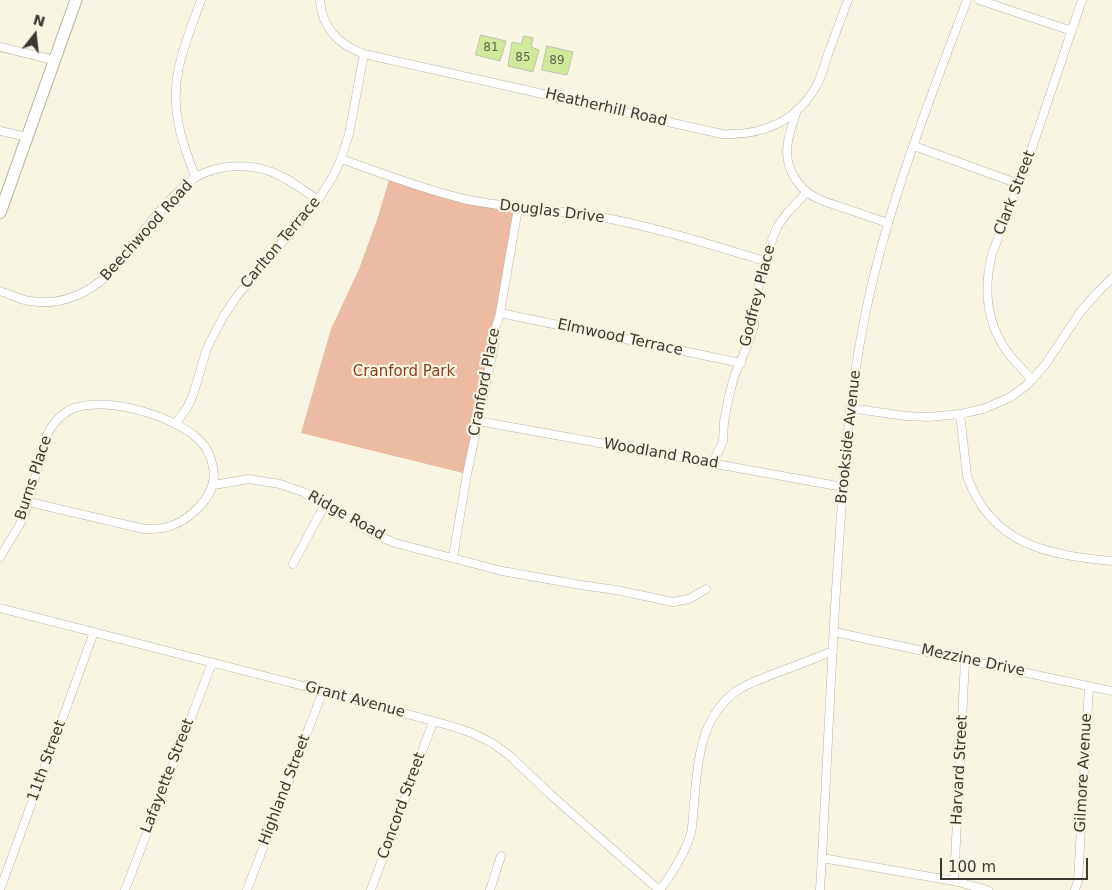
<!DOCTYPE html>
<style>
body{margin:0}
#map{position:relative;width:1112px;height:890px;overflow:hidden;background:#f9f5e3;font-family:"DejaVu Sans",sans-serif}
canvas{display:block}
.north{position:absolute;left:10px;top:10px;width:50px;height:50px;-webkit-text-stroke:4px #f9f5e3;paint-order:stroke;rotate:16deg;font-size:14px;font-weight:700;line-height:20px;text-align:center;color:#3b3932}
.north::after{content:'';display:block;margin:auto;width:18px;height:22px;background:#3b3932;clip-path:polygon(50% 0,100% 100%,50% 72%,0 100%)}
.scale{position:absolute;left:940px;top:858px;width:148px;height:22px;box-sizing:border-box;border:2px solid #3b3932;border-top:0;padding-left:6px;font-size:15px;line-height:18px;white-space:nowrap;color:#3b3932;-webkit-text-stroke:4px #f9f5e3;paint-order:stroke}
</style>
<div id="map">
<canvas width="1112" height="890"></canvas>
<div class="north">N</div>
<div class="scale">100 m</div>
</div>
<script>
const g = document.querySelector('canvas').getContext('2d');
g.lineJoin = 'round';
function fill(path, color) { g.fillStyle = color; g.fill(path, 'evenodd'); }
function stroke(path, color, width, dash) { g.strokeStyle = color; g.lineWidth = width; g.lineCap = dash ? 'butt' : 'round'; g.setLineDash(dash || []); g.stroke(path); }
function write(font, color, halo, rows, align = 'center') {
  g.font = font + ' "DejaVu Sans",sans-serif'; g.lineWidth = 4.5; g.setLineDash([]); g.textBaseline = 'middle'; g.strokeStyle = halo; g.fillStyle = color; for (const [text, x, y, turn = 0] of rows) {
    g.save(); g.translate(x, y); g.rotate((+turn || 0) * Math.PI / 180); g.textAlign = isNaN(turn) ? turn : align; if (halo) g.strokeText(text, 0, 0); g.fillText(text, 0, 0); g.restore();
  }
}
const green = new Path2D(`
 M390 176 464 199 518 208 467 474 301 433 331 329 359 269 378 217Z`);
const building = new Path2D(`
 M481 35 506 41 500 61 476 55Z
 M524 36 533 38 531 47 539 50 533 72 508 66 512 42 521 44Z
 M547 46 573 52 567 75 542 70Z`);
const street = new Path2D(`
 M320 0C322 28 339 45 364 54L722 134C763 136 798 121 818 83 822 74 825 64 828 54 835 36 841 18 848 0
 M979 0 1072 31
 M0 47 54 60
 M797 110C793 123 787 137 787 151 787 172 800 191 819 199 827 203 836 205 844 208 859 213 873 218 888 223
 M0 131 27 137
 M914 146 1019 184
 M341 159C381 173 422 189 464 199 509 209 555 209 600 217 656 227 711 245 765 261
 M195 177C190 161 182 144 179 126 168 79 186 43 201 0
 M0 291C10 294 20 300 30 301 59 306 85 295 107 276 121 258 136 241 150 223 162 209 180 187 196 177 217 165 246 163 269 171 287 177 303 190 318 200
 M500 313 741 363
 M1032 380C1023 369 1011 359 1004 347 986 319 984 286 992 254L1032 148 1082 0
 M850 408 905 416 929 417 960 414 983 409 1009 398 1027 385 1045 365 1081 311 1098 292 1112 278
 M960 414 967 476C991 545 1048 555 1112 561
 M478 421 843 487
 M175 424 187 408 193 395 207 348 223 317 237 296 318 200 332 178 341 159 349 134 364 54
 M713 463 723 441 724 422 728 400 734 377 749 341 754 326 755 306 759 283 771 243 777 227 788 212 807 192
 M214 485 249 479 280 484 303 492 372 533 395 543 502 571 581 585 616 590 673 602 689 599 706 589
 M0 557 19 526 26 510 46 437C52 424 60 414 74 408 107 396 175 416 199 440 207 447 211 457 213 467 216 482 210 496 198 508 182 524 167 530 144 529L29 502
 M453 557 467 474 494 346 496 327 500 313 518 208
 M293 564 325 504
 M0 608 323 691 451 726 472 733 492 743 510 756 551 795 659 890
 M834 632 1112 691
 M822 858 954 881 988 890
 M954 881 965 660
 M0 890 94 632
 M125 890 212 663
 M247 890 323 691
 M371 890 433 722
 M490 890 501 856
 M660 890C672 873 685 854 691 833 693 824 693 813 694 803 698 762 699 720 735 692 747 683 762 679 776 673 795 666 814 659 833 651
 M820 890C827 775 831 659 839 544 844 471 849 398 863 326 884 214 927 107 967 0
 M1075 890 1078 881 1089 686`);
const secondary = new Path2D(`
 M0 213 76 0`);
const numberNames = [
 ["81",491,48],
 ["85",523,58],
 ["89",557,61]
];
const streetNames = [
 ["Heatherhill Road",606,108,13],
 ["Clark Street",1015,193,-69],
 ["Douglas Drive",552,212,7],
 ["Beechwood Road",147,231,-48],
 ["Carlton Terrace",281,243,-50],
 ["Godfrey Place",758,296,-76],
 ["Elmwood Terrace",620,338,12],
 ["Cranford Place",485,382,-79],
 ["Brookside Avenue",849,437,-84],
 ["Woodland Road",661,454,10],
 ["Burns Place",34,478,-72],
 ["Ridge Road",346,516,29],
 ["Mezzine Drive",973,661,12],
 ["Grant Avenue",355,700,15],
 ["11th Street",47,761,-70],
 ["Harvard Street",960,770,-87],
 ["Gilmore Avenue",1084,773,-87],
 ["Lafayette Street",168,776,-69],
 ["Highland Street",285,790,-69],
 ["Concord Street",402,806,-70]
];
const parkNames = [
 ["Cranford Park",404,372]
];
fill(green, '#edbaa3');
fill(building, '#d1e99a');
stroke(building, '#bcc1b0', 1);
stroke(street, '#b9b5a4', 9);
stroke(secondary, '#b9b5a4', 13);
stroke(street, '#fff', 8);
stroke(secondary, '#fff', 11);
write('12px', '#60654c', null, numberNames);
write('15px', '#3b3932', '#f9f5e3', streetNames);
write('15px', '#863f1d', '#f9f5e3', parkNames);
</script>
